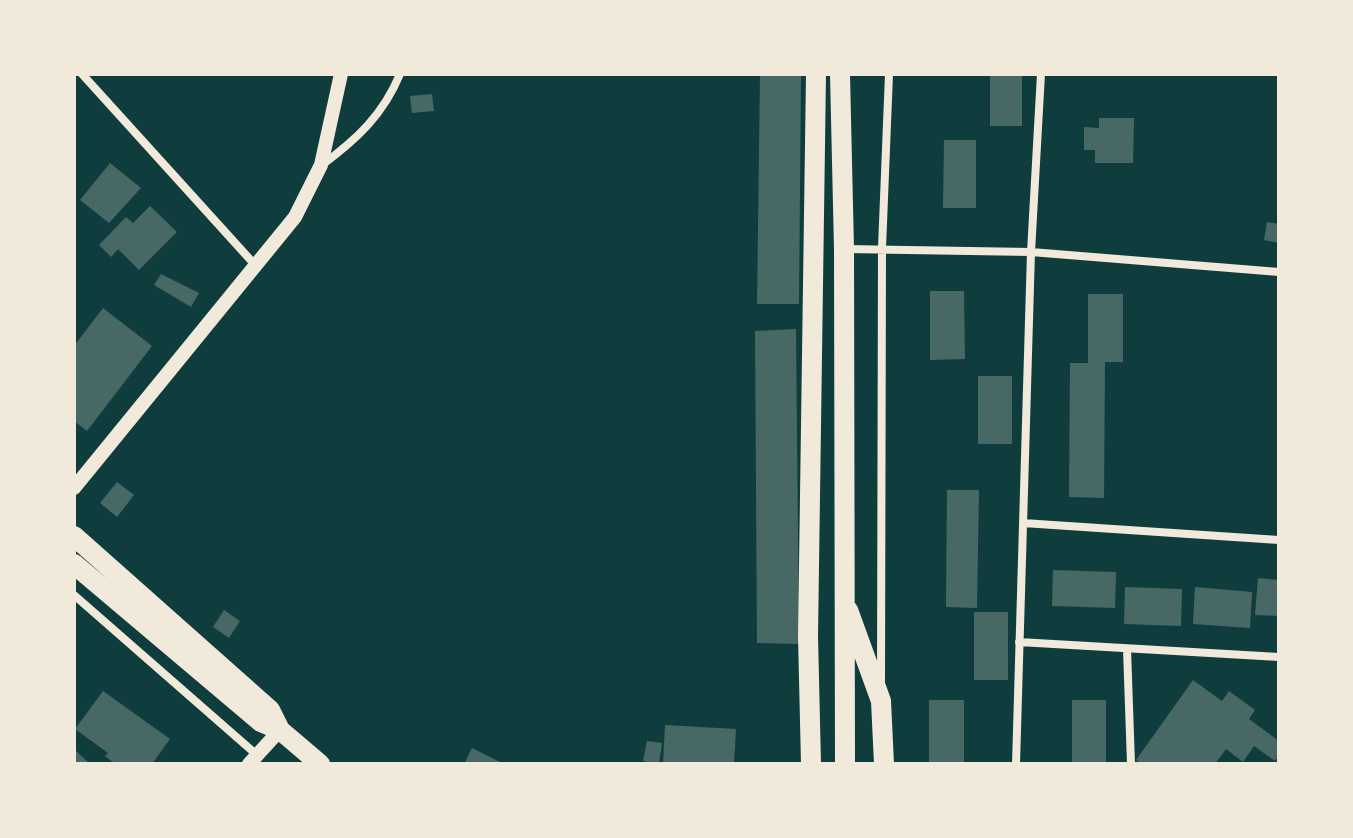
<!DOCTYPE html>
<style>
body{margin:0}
#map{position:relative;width:1353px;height:838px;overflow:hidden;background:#0f3d3e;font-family:"Open Sans",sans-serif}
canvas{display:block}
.frame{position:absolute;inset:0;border:76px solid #f1e9da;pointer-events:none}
</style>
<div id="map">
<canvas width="1353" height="838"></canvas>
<div class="frame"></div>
</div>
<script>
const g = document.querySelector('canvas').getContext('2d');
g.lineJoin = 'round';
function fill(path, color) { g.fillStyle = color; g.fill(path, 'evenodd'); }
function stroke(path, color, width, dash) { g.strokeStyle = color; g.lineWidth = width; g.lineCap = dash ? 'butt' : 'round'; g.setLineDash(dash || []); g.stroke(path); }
const building = new Path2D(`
 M760 74H801L799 304H757Z
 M990 74H1022V126H990Z
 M432 94 434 111 412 113 410 96Z
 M1099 118H1134L1133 163H1095V150H1084V127L1099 128Z
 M944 140H976V208H943Z
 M110 163 141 188 109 223 80 200Z
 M150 206 177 232 139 270 118 249 111 257 99 245 126 217 133 223Z
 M1267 222 1279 224V243L1264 240Z
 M161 274 199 293 191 307 154 285Z
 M930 291H964L965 359 930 360Z
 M1088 294H1123V362H1105L1104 498 1069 497 1070 363H1088Z
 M103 308 152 346 87 431 74 421V346Z
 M796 329 799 644 757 643 755 331Z
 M978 376H1012V444H978Z
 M117 482 134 495 117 517 100 503Z
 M947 490H979L977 608 946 607Z
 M1053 570 1116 572 1115 608 1052 606Z
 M1258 578 1279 580V616L1255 615Z
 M1125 587 1182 589 1181 626 1124 624Z
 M1195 587 1252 592 1250 628 1193 624Z
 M224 610 240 621 229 638 213 627Z
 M974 612H1008V680H974Z
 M1193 680 1222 701 1229 691 1255 710 1249 719 1279 741V755L1275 761 1254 746 1243 762 1226 749 1215 764H1142L1136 760Z
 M103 691 170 739 152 764H115L105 756 108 753 75 729Z
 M929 700H964V764H929Z
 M1072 700H1106V764H1072Z
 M665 725 736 729 734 764H663Z
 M647 741 662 743 659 764 643 761Z
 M472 748 504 764H464Z
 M74 749 88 762 86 764H74Z`);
const minor = new Path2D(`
 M82 74 256 266
 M322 165C357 139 383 115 400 74
 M845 249 1031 252 1279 272
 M1023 523 1279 540
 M74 595 257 755
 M1019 642 1279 657
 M1127 649 1131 764
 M881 681 882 248 889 74
 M1016 764 1031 252 1041 74`);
const tertiary = new Path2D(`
 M74 488 295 217 321 165 341 74
 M249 764 280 730`);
const primary = new Path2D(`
 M840 74 844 249 845 764
 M74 536 270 710 280 730
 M74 564 261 722 280 730 320 764
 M848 610 881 701 884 764
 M811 764 808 636 816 74`);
fill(building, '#486865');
stroke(minor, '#f1e9da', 8);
stroke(tertiary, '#f1e9da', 14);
stroke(primary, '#f1e9da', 20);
</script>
